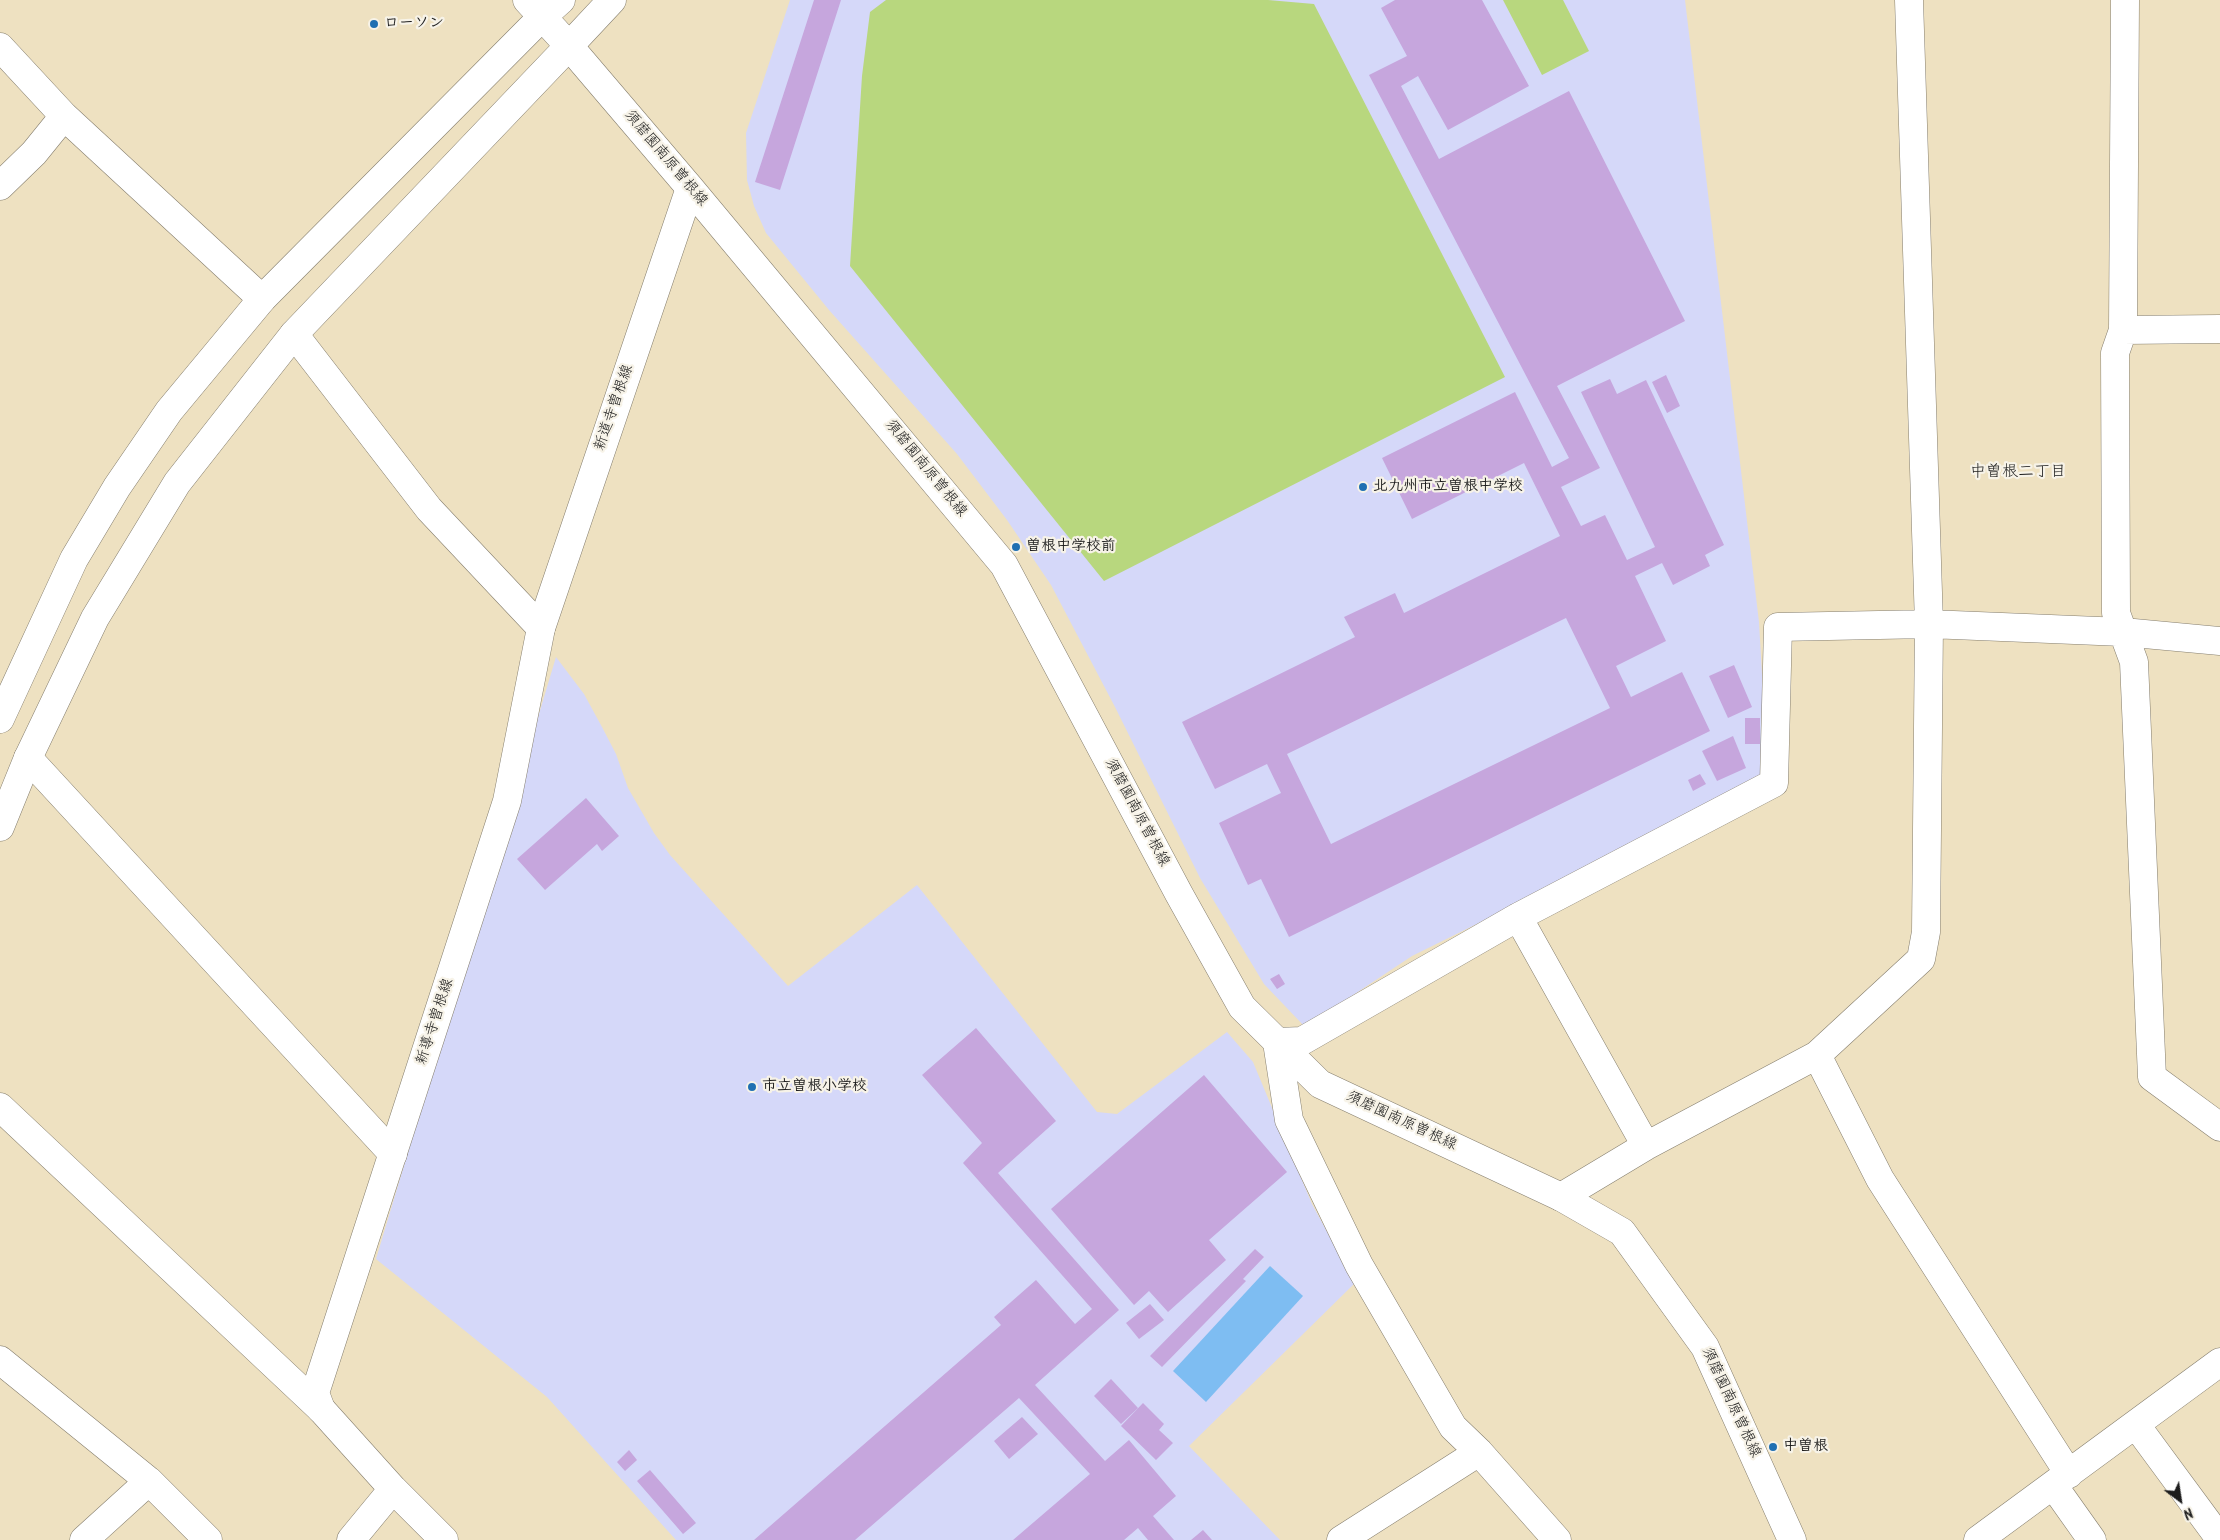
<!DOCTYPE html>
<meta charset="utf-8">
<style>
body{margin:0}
#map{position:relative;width:2220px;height:1540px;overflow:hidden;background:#eee1c1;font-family:Kalam,sans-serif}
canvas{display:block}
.north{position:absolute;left:2155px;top:1475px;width:50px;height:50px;-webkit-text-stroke:4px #f7f3e8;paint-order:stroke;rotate:149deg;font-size:14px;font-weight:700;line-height:20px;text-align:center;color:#1c1c1c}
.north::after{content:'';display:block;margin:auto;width:18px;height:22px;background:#1c1c1c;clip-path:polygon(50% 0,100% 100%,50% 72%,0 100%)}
</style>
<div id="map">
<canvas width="2220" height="1540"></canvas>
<div class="north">N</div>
</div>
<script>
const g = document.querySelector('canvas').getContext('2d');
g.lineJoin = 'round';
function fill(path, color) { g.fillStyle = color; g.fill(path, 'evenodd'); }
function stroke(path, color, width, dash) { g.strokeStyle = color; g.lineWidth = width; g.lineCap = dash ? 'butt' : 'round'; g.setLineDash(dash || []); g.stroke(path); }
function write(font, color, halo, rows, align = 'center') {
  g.font = font + ' Kalam,"Klee One",sans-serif'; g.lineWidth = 4.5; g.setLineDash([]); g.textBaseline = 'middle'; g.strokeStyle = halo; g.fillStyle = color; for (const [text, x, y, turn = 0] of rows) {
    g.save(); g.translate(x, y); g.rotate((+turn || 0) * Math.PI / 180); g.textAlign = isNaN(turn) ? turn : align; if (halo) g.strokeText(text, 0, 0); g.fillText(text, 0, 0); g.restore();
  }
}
const built = new Path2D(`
 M790 0H1685L1759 622 1768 780 1412 956 1305 1027 1264 984 1200 878 1115 707 1051 585 1007 520 957 454 829 310 766 233 754 206 747 180 746 133Z
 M556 657 584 694 602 727 616 754 628 788 654 833 670 855 788 986 917 885 1097 1112 1117 1114 1227 1032 1253 1062 1312 1204 1355 1283 1189 1446 1280 1540H676L547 1397 376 1259Z`);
const green = new Path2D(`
 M886 0H1268L1314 4 1505 377 1104 581 850 266 862 76 870 12Z
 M1503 0H1563L1589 51 1542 75Z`);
const water = new Path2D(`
 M1270 1266 1303 1296 1206 1402 1173 1371Z`);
const building = new Path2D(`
 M814 0H841L780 190 755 182Z
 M1395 0H1482L1529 86 1448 130 1418 76 1401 86 1439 159 1569 91 1685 321 1557 386 1600 468 1561 487 1581 526 1605 515 1627 560 1655 547 1581 392 1610 379 1617 394 1646 380 1724 545 1705 555 1710 566 1673 585 1662 563 1635 576 1666 641 1616 666 1631 697 1682 672 1710 731 1289 937 1261 879 1248 885 1219 823 1281 793 1267 764 1215 789 1182 722 1355 637 1344 617 1395 593 1404 613 1560 536 1524 463 1412 519 1382 458 1515 392 1552 467 1569 458 1369 75 1407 56 1381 8ZM1566 618 1610 708 1331 844 1287 754Z
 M1666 375 1680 406 1667 413 1652 382Z
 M1734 665 1752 707 1728 718 1709 676Z
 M1745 718H1760V744H1745Z
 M1733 736 1746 768 1717 781 1702 751Z
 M1700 774 1706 784 1693 791 1688 780Z
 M586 798 619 836 602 851 597 844 545 890 517 859Z
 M1279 974 1285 984 1277 989 1270 979Z
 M976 1028 1056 1121 998 1173 1119 1310 1035 1385 1105 1461 1129 1440 1176 1496 1153 1516 1174 1540H1148L1138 1528 1124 1540H1013L1090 1474 1019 1398 855 1540H754L1001 1325 994 1317 1036 1280 1075 1324 1092 1309 963 1163 982 1143 922 1075Z
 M1204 1075 1287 1172 1209 1240 1226 1260 1168 1312 1149 1291 1134 1305 1051 1209Z
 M1255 1249 1264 1257 1243 1279 1246 1281 1162 1367 1150 1356Z
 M1150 1304 1164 1320 1139 1339 1126 1323Z
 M1111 1379 1138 1408 1121 1424 1094 1396Z
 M1143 1403 1164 1424 1159 1430 1173 1443 1156 1460 1121 1426Z
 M1022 1417 1038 1434 1009 1459 994 1441Z
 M629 1450 637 1460 625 1471 617 1462Z
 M650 1470 696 1523 683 1534 637 1481Z
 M1203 1530 1212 1540H1191Z`);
const minor = new Path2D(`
 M2125 0 2123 330 2115 353 2116 613 2134 662 2152 1077 2220 1127
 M0 47 64 116 262 299
 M0 186 34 153 64 116
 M2123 330 2220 329
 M294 334 429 509 541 628
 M28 758 393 1154
 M1518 917 1646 1146
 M1817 1055 1880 1179 2069 1474
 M0 1107 321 1409 393 1489 444 1540
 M1561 1197 1646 1146 1817 1055 1921 959 1926 932 1929 624 1909 0
 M0 1360 149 1481
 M2136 1425 2220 1539
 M2053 1485 2092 1540
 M84 1540 149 1481 208 1540
 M351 1540 393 1489
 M1341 1540 1479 1452
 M1557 1540 1479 1452 1453 1427 1359 1265 1289 1120 1277 1042 1302 1041 1518 917 1774 783 1778 627 1929 624 2123 632 2220 641
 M1978 1540 2220 1362`);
const tertiary = new Path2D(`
 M0 719 74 559 117 487 169 411 262 299 542 17
 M0 827 28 758 95 618 177 483 294 334 569 46`);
const secondary = new Path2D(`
 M527 0 569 46 690 188 1004 565 1179 894 1242 1007 1320 1084 1561 1197 1622 1232 1705 1347 1792 1540
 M542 17 561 0
 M569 46 612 0
 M321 1409 315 1393 507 801 541 628 690 188`);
const markers = [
 [374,24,5,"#1f6fb2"],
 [1363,487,5,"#1f6fb2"],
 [1016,547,5,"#1f6fb2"],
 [752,1087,5,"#1f6fb2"],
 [1773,1447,5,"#1f6fb2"]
];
const poiNames = [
 ["ローソン",384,24],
 ["北九州市立曽根中学校",1373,487],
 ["曽根中学校前",1026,547],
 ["市立曽根小学校",762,1087],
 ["中曽根",1783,1447]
];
const streetNames = [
 ["須磨園南原曽根線",665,159,50],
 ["新道寺曽根線",615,408,-71],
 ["須磨園南原曽根線",925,469,51],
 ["須磨園南原曽根線",1136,813,62],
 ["新導寺曽根線",436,1022,-72],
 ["須磨園南原曽根線",1401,1122,25],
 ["須磨園南原曽根線",1730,1403,65]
];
const neighbourhoodNames = [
 ["中曽根二丁目",2018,473]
];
fill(built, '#d5d8f9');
fill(green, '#b8d77e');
fill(water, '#7ebdf2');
fill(building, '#c6a6dd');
stroke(minor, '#857e6e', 29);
stroke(tertiary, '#857e6e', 29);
stroke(secondary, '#857e6e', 29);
stroke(minor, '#fff', 28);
stroke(tertiary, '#fff', 28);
stroke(secondary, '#fff', 28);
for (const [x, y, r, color] of markers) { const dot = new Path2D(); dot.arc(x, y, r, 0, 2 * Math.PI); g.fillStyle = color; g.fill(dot); stroke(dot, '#f7f3e8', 2); }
write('bold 15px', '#1c1c1c', '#f7f3e8', poiNames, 'left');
write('15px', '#1c1c1c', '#f7f3e8', streetNames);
write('16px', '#1c1c1c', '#f7f3e8', neighbourhoodNames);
</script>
